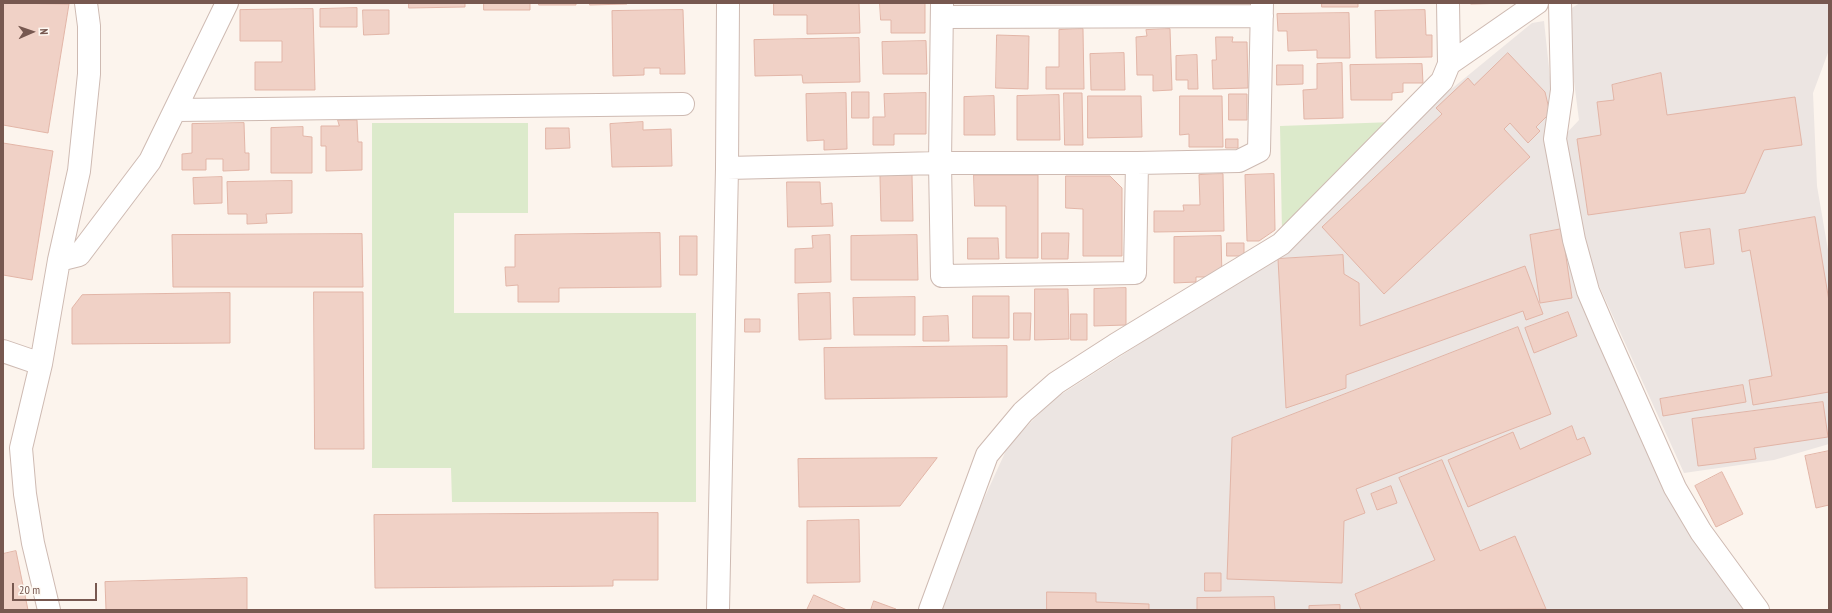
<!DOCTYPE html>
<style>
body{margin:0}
#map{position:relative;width:1832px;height:613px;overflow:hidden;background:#fcf4ed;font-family:"PT Sans Narrow",sans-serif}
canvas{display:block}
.frame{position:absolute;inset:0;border:4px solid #775850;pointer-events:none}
.north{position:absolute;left:12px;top:12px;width:40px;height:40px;-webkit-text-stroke:3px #fef9f3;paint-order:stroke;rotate:88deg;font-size:11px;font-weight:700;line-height:16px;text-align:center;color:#775850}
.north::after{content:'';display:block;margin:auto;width:14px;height:18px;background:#775850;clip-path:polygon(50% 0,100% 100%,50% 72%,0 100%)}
.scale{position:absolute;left:12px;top:583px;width:85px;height:18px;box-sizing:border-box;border:2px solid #775850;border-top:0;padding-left:5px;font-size:12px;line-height:14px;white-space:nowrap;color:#775850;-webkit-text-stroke:3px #fef9f3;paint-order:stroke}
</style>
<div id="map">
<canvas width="1832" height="613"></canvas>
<div class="frame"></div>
<div class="north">N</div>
<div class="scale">20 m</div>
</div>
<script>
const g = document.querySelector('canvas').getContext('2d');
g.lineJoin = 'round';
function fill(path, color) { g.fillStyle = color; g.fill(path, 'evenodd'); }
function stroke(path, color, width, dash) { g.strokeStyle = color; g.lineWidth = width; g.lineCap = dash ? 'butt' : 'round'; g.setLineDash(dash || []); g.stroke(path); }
const industrial = new Path2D(`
 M1580 3H1829V50L1813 93 1817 186 1829 256V444L1774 460 1684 473 1591 268 1562 138 1579 120 1565 12Z
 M1544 21 1553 106 1557 194 1579 299 1688 532 1748 610H941L973 523 1008 446 1051 401 1289 248 1427 109 1532 23Z`);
const green = new Path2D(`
 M1394 122 1282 233 1280 126Z
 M372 123H528V213H454V313H696V502H452L451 468H372Z`);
const building = new Path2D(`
 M3 3 69 4 48 133 3 125Z
 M409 3H465V7L409 8Z
 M484 3H530V10H484Z
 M539 3H576V5H539Z
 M590 3H627V4L590 5Z
 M774 3H859L860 33 807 34V15H774Z
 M880 3H925V33H891V20H881Z
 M1322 3H1358V7H1322Z
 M1471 3H1510L1471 4Z
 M357 8V27H320V9Z
 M313 9 315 90H255V62H282V41H240V10Z
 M363 10H389V34L364 35Z
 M683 10 685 74H660V68H644V75L613 76 612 11Z
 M1425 10 1426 35H1432V57L1376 58 1375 11Z
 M1349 13 1350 58H1317V50L1288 51 1287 31H1278L1277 14Z
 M1083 29 1084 89H1046V67H1059V30Z
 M1170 29 1172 90 1153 91V75H1137L1136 37 1147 36 1146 30Z
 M997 35 1029 36 1028 89 996 88Z
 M1216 37H1233L1232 42H1247L1248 88 1213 89 1212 60H1216Z
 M859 38 860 82 803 83 802 75 755 76 754 40Z
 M926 41 927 74H883L882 42Z
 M1124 53 1125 90H1091L1090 54Z
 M1508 53 1545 92 1550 113 1536 127 1540 131 1528 143 1510 123 1504 129 1530 157 1384 294 1322 227 1442 114 1436 108 1468 78 1474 85Z
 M1197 55 1198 89H1188V80H1176V56Z
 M1342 63 1343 118 1304 119 1303 90 1317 89V64Z
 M1422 64 1423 83H1403V92L1392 93V100H1351L1350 65Z
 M1277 65H1303V84L1277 85Z
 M1661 73 1667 115 1795 97 1802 145 1764 150 1745 193 1588 215 1577 139 1601 135 1597 102 1614 100 1612 85Z
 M852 92H869V118H852Z
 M846 93 847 149 824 150V140L807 141 806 94Z
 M926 93V134H894V145H873V117H885L884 94Z
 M1064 93H1082L1083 145H1065Z
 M1229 94H1247V120H1229Z
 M1059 95 1060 140H1017V96Z
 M994 96 995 135H964V97Z
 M1088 96H1141L1142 137 1088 138Z
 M1180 96H1222L1223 147H1189V134L1180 135Z
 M338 120H357L358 142H362V170L326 171V146H321V126H339Z
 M643 122V130L671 129 672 166 612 167 610 124Z
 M244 123 245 153H249V170L223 171V159H206V170H182V154L192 153V124Z
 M303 127V136L312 137V173H271V128Z
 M546 128H569L570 148 546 149Z
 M1226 139H1238V148H1226Z
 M3 143 53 151 32 280 3 275Z
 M1223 174 1224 231 1154 232V211H1184L1183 205H1200L1199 175Z
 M1274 174 1275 230 1259 241H1247L1245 175Z
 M912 175 913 221H881L880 176Z
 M974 175H1038V258H1006V206H975Z
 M1066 176H1110L1122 188V256H1083V209L1066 208Z
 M222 177V203L194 204 193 178Z
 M292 181V213L266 214 267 223 247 224V214H228L227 182Z
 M787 182H820L821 204 832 203 833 226 788 227Z
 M1815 217 1829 301V392L1753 405 1749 380 1772 376 1750 250 1742 252 1739 230Z
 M1562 229 1572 298 1540 303 1530 235Z
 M1710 229 1714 264 1685 268 1680 233Z
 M660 233 661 287 559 288V302H518V285L506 286 505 267H515V235Z
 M1042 233H1069L1068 259H1042Z
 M362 234 363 287H173L172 235Z
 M830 235 831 282 795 283V249L813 248 812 236Z
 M917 235 918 280H851V236Z
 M680 236H697V275H680Z
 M1221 236 1222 277H1196V282L1174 283V237Z
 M968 238H998L999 259H968Z
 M1227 243H1244V256H1227Z
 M1343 255 1344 274 1359 283 1360 326 1525 266 1543 314 1526 320 1523 311 1346 375V388L1286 408 1278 259Z
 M1126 288V325L1094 326V289Z
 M1035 289H1068L1069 339 1035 340Z
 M314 292H363L364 449H315Z
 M230 293V343L72 344V308L82 295Z
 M830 293 831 339 799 340 798 294Z
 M973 296H1009V338H973Z
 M915 297V335H854L853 298Z
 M1568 312 1577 336 1534 353 1525 328Z
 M1014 313H1031L1030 340H1014Z
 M1071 314H1087V340H1071Z
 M948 316 949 341H923V317Z
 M745 319H760V332H745Z
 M1518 327 1551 414 1356 489 1365 513 1344 521 1342 583 1227 579 1232 438Z
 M1007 346V397L825 399 824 348Z
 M1743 385 1746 402 1663 416 1660 399Z
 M1823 402 1828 437 1754 448 1756 459 1698 466 1692 419Z
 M1572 426 1577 440 1584 437 1591 454 1468 507 1448 460 1513 432 1520 449Z
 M1829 451V505L1816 508 1805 456Z
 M937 458 900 506 799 507 798 459Z
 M1442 460 1480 551 1515 536 1546 609 1361 610 1355 594 1435 560 1399 478Z
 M1722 472 1743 514 1716 527 1695 486Z
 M1391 486 1397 503 1377 510 1371 494Z
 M658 513V580H613V586L375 588 374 515Z
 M859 520 860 582 807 583V521Z
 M16 551 28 610H3V554Z
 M1205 573H1221V591H1205Z
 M247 578V610H106L105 582Z
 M1047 592 1096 593V602L1149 604V610H1047Z
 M814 595 847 610H807Z
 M1274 597 1275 610H1197V598Z
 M874 601 896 609V610H871Z
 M1340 605V610H1309V606Z`);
const minor = new Path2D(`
 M942 3 940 163 942 276 1135 273 1137 163
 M1560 3 1562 90 1555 139 1574 240 1588 291 1606 333 1675 488 1701 532 1758 610
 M942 17 1262 16
 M1449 64 1537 3
 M176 110 683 104
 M727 168 940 163H1137L1239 161 1259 151 1262 3
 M59 260 79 255 150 161 227 3
 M3 351 41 364
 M49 610 33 543 25 494 21 448 41 364 59 260 79 171 89 74V26L86 3
 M718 610 727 168 728 3
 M930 610 987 455 1023 412 1056 383 1115 345 1281 244 1442 81 1449 64 1448 3`);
fill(industrial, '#ece5e2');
fill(green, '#dceacb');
fill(building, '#f0d1c6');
stroke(building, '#e2b5a7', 1);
stroke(minor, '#cebab2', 24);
stroke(minor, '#fff', 22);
</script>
